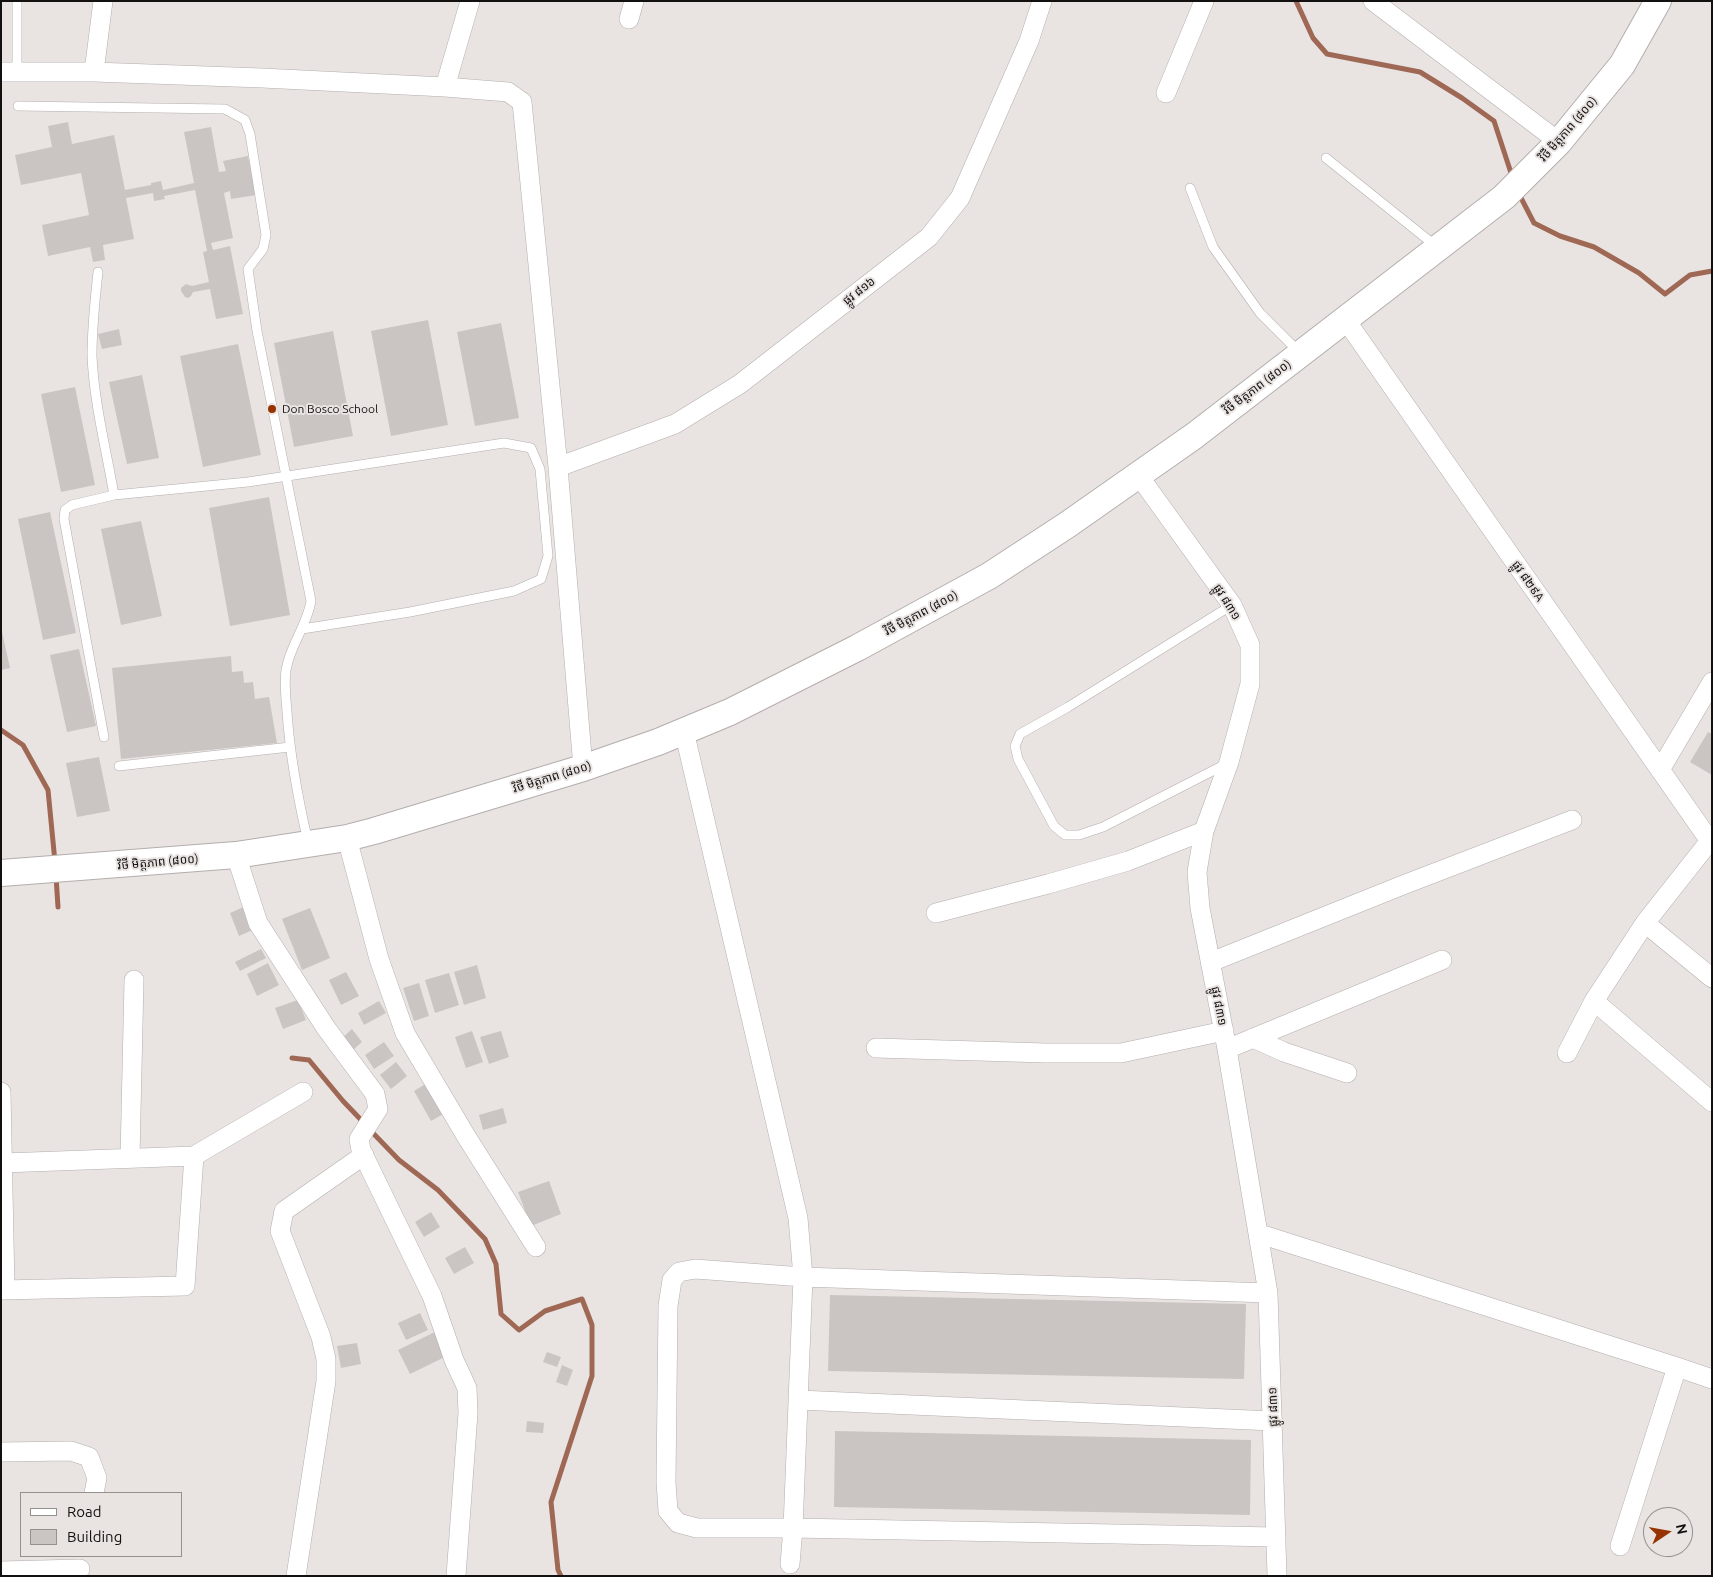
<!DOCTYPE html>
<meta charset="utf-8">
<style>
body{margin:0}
#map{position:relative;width:1713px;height:1577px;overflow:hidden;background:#e9e4e2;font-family:Ubuntu,sans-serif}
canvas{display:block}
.frame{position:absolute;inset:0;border:2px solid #131110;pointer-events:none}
.legend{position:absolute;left:20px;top:1492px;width:162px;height:65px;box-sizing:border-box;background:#e9e4e2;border:1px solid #93908e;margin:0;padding:6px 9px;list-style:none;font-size:15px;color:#131110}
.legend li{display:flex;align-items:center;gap:10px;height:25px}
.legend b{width:25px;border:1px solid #93908e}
.north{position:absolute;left:1643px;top:1507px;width:50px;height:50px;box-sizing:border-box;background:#e9e4e2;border:1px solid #93908e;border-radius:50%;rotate:78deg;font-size:14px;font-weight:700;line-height:20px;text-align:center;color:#131110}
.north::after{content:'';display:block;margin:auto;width:18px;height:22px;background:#973300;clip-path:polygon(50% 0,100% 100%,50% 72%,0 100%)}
</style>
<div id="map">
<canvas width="1713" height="1577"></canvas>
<div class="frame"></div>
<ul class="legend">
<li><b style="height:6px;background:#fff"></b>Road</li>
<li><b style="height:14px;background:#cac5c3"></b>Building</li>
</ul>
<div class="north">N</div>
</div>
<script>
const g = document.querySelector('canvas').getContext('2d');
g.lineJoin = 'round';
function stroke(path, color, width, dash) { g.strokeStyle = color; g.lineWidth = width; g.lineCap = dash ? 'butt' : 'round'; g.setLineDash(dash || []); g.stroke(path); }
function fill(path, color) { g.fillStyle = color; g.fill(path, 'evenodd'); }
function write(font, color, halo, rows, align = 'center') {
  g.font = font + ' Ubuntu,"Noto Sans Khmer",sans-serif'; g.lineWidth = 4; g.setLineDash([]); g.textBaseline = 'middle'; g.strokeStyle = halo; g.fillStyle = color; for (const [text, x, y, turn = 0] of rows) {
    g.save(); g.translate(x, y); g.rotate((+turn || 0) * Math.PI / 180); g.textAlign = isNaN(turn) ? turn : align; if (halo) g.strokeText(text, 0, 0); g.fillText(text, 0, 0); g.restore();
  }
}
const stream = new Path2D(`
 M1296 1 1313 38 1327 54 1420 72 1462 98 1494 121 1512 176
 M1519 194 1534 223 1560 236 1594 247 1639 273 1665 294 1690 275 1712 271
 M1 730 23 745 48 790 55 862
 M56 876 58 907
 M292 1058 309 1060 343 1101 365 1124
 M370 1130 399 1160 438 1190 485 1239 496 1264 501 1314 519 1330 545 1311 582 1299 592 1325V1376L551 1502 558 1570 561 1576`);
const building = new Path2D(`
 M68 122 72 144 114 135 125 190 151 185V183L161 181 163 190 194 183 184 132 211 127 219 172 226 171 223 161 248 156 256 195 231 199 230 191 224 193 233 238 211 243 213 250 230 246 243 314 216 319 210 289 193 292 191 296 188 298 185 297 181 291V288L186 284 192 286 209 282 203 252 207 251 195 190 164 196 165 199 154 201 153 193 126 198 134 239 103 245 105 260 93 262 90 247 48 256 42 225 89 215 81 173 21 185 15 155 52 147 48 126Z
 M428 320 448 425 391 436 371 331Z
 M501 323 519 418 475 426 457 332Z
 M119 329 122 345 102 349 98 334Z
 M333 331 353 436 294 447 274 343Z
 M238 344 261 455 203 467 180 356Z
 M142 375 159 458 127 464 109 382Z
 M75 387 95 485 61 492 41 394Z
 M269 497 290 615 230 626 209 508Z
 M50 512 76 633 43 640 18 519Z
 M141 521 162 616 121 625 101 529Z
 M2 632 10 668 1 670V633Z
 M79 649 96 726 67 732 50 655Z
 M231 656 232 672 243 671 244 683 253 682 255 699 269 697 277 743 121 759 112 668Z
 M1708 732 1712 734V775L1690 762Z
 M99 757 110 811 77 817 66 763Z
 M248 905 257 928 239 936 230 913Z
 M310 908 330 958 302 970 282 919Z
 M261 949 266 958 240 971 235 962Z
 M268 963 279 985 257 996 247 974Z
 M477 965 486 998 464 1005 454 972Z
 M346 972 359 996 341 1005 329 980Z
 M449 973 459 1005 435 1013 425 980Z
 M419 983 429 1016 414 1021 403 988Z
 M298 1000 306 1020 283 1029 275 1008Z
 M379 1001 386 1013 364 1025 358 1013Z
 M352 1029 362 1042 353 1050 343 1037Z
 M472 1031 483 1062 466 1068 455 1037Z
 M501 1031 509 1057 489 1064 480 1037Z
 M384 1042 394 1056 374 1069 365 1055Z
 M396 1062 407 1076 391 1089 380 1075Z
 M427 1083 445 1113 431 1121 414 1091Z
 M503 1108 507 1123 483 1130 479 1115Z
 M549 1181 561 1214 531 1226 518 1192Z
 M431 1212 440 1227 424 1237 415 1222Z
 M465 1247 474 1263 454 1274 445 1258Z
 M830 1295 1246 1304 1244 1379 828 1371Z
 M420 1313 428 1330 406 1340 398 1323Z
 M437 1331 449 1355 410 1374 398 1350Z
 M357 1343 361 1364 341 1368 337 1346Z
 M547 1352 561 1357 557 1367 543 1362Z
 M562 1365 573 1370 567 1386 556 1382Z
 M527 1421 544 1423 543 1433 526 1432Z
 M835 1431 1251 1440 1250 1515 834 1507Z`);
const service = new Path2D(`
 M17 1V72
 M18 106 225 109 245 120 250 134 266 235 263 249 248 269 257 331 311 601C307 626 290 645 286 670 284 684 286 698 287 712 290 756 298 799 308 842
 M1326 158 1437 247
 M1190 188 1213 247 1260 313 1299 352
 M98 272C95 299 92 328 92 356 94 402 106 449 114 495
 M104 737 64 519 65 510 72 505 114 495 248 482 504 443 531 448 540 469 548 556 541 579 514 591 410 612 302 629
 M1226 764 1103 827 1079 835H1065L1054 826 1018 759 1015 746 1020 734 1068 707 1232 605
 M119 766 290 747`);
const minor = new Path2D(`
 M1373 1 1559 142
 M629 19 634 1
 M1 72H94L262 78 445 87 508 92 522 102 558 467 583 768
 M94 72 103 1
 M445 87 470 1
 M1166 93 1204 1
 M1345 319 1712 844
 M558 467 675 424 740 384 929 237 960 198 1029 41 1042 1
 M1139 476 1232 605 1250 645V684L1229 762 1204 831 1197 872 1200 908 1227 1049 1268 1293 1277 1576
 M684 731 798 1218 803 1277 793 1528 790 1564
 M1660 770 1712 682
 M347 838 379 959 405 1033 466 1136 536 1247
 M236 855 258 923 326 1028 375 1094 378 1109 359 1139 361 1150 432 1296 454 1360 467 1388 468 1413 456 1576
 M936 913 1048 884 1128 861 1204 831
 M1645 923 1712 978
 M1211 962 1403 885 1572 820
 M1594 1001 1712 1102
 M1253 1038 1284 1052 1347 1073
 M876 1048 1046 1053H1121L1224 1031
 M1227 1049 1442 960
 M1567 1053 1594 1001 1645 923 1709 842
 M1 1092 5 1289
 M130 1158 134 980
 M3 1163 194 1156 303 1092
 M1260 1234 1677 1367 1712 1379
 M1 1290 185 1286 194 1156
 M1268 1293 803 1277 695 1269 679 1272 672 1280 668 1306 666 1482 668 1511 678 1523 697 1528H793L1276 1537
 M799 1400 1273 1421
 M1 1452 71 1451 89 1457 97 1478 94 1493
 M1620 1546 1677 1367
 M1 1571 80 1569
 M296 1576 326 1381V1359L321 1337 280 1231 284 1211 364 1155`);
const secondary = new Path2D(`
 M1 873 236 855 347 838 374 831 583 768 658 742 730 712 857 648 989 576 1067 525 1194 436 1504 197 1559 142 1622 65 1658 1`);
const markers = [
 [272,409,5,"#973300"]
];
const streetNames = [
 ["វិថី មិត្តភាព (៨០០)",1568,129,-49],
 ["ផ្លូវ ៨១៦",859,291,-38],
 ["វិថី មិត្តភាព (៨០០)",1257,387,-37],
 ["ផ្លូវ ៨២៩A",1528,581,55],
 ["ផ្លូវ ៨៣១",1227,602,58],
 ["វិថី មិត្តភាព (៨០០)",921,613,-28],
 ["វិថី មិត្តភាព (៨០០)",552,777,-17],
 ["វិថី មិត្តភាព (៨០០)",158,862,-5],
 ["ផ្លូវ ៨៣១",1219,1006,79],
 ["ផ្លូវ ៨៣១",1273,1407,-92]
];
const poiNames = [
 ["Don Bosco School",282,409]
];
stroke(stream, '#9f6855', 5);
fill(building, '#cac5c3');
stroke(service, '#b3aeac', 10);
stroke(minor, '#b3aeac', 20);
stroke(secondary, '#b3aeac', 28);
stroke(service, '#fff', 9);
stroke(minor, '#fff', 19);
stroke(secondary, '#fff', 26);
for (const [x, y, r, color] of markers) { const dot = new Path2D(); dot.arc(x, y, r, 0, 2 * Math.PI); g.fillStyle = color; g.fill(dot); stroke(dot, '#e9e4e2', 2); }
write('12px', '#131110', '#e9e4e2', streetNames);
write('12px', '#131110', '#e9e4e2', poiNames, 'left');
</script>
